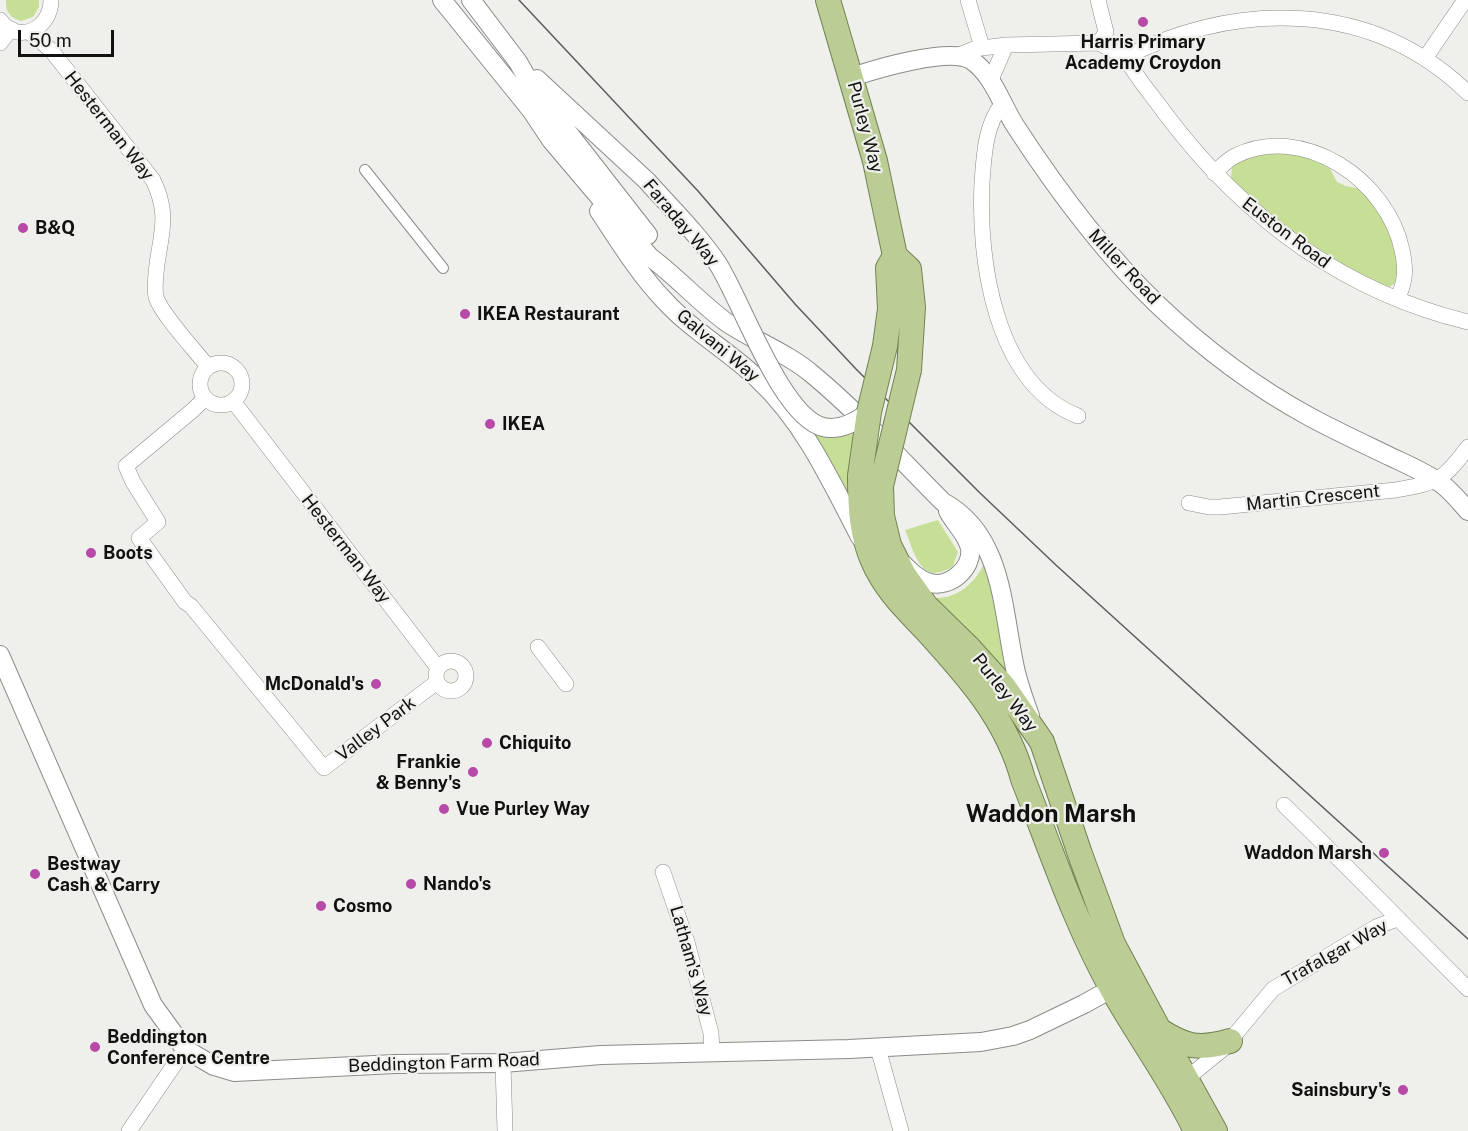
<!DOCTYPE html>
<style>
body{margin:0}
#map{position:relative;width:1468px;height:1131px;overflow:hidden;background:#eff0ec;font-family:"Public Sans",sans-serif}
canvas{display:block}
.scale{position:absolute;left:18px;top:30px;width:96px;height:27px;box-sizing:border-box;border:3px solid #111210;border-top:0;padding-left:8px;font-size:18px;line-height:21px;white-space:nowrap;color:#111210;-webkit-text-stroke:4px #eff0ec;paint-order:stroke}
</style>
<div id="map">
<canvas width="1468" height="1131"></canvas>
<div class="scale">50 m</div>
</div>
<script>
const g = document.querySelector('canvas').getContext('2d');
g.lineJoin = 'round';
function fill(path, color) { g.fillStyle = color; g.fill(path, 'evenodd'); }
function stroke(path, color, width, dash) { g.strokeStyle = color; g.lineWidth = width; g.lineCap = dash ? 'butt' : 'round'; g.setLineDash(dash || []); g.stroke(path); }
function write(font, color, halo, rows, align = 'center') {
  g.font = font + ' "Public Sans",sans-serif'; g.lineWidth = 4.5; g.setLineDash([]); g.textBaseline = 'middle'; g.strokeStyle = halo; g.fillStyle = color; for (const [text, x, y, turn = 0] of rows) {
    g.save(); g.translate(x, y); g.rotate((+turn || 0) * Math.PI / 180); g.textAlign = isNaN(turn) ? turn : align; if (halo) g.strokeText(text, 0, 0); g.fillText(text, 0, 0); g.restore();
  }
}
const green = new Path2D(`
 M6 0H39V7L33 17 21 21C10 18 5 11 6 0Z
 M1277 153 1305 156 1329 167 1337 182 1346 186 1361 189 1384 215 1399 257 1397 282 1389 287 1382 285 1336 262 1285 229 1231 179 1232 165 1254 156Z
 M809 427 830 436 856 434 850 501Z
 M938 520 958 552 953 566C921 587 915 554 905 530Z
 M985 562 998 616 1000 640 1006 665V668L1003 670 934 598C958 599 975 583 985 562Z`);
const pedestrian = new Path2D(`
 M365 170 443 268`);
const minor = new Path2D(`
 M968 0 982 47
 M1098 0 1106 32 1099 43
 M0 20C18 45 51 29 51 0
 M29 32 51 50 153 180C169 213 162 230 157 264 156 274 154 287 156 297 161 314 196 351 208 367
 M0 43 11 29
 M957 56 974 49 1006 45 1099 43 1125 57C1136 77 1151 94 1164 112 1242 216 1340 291 1468 322
 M1125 57C1240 0 1372 0 1468 93
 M1426 57 1465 0
 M990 82 1006 45
 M1002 104C985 126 984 155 982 183 978 260 995 384 1078 416
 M1214 173C1221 167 1227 160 1235 156 1304 122 1388 181 1402 250 1406 268 1406 282 1397 299
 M200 384a21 21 0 1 1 42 0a21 21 0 1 1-42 0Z
 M205 398 193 410 126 466 133 482 158 522 139 538 185 602 191 606 324 768 437 682
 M233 401 438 668
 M1189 503 1209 507H1220L1396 490C1438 482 1442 482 1468 447
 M538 647 566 684
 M436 676a15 15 0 1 1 30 0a15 15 0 1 1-30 0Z
 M1284 805C1346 865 1407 928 1468 989
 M663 872 687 942 711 1033 712 1053
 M878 1048 901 1131
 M503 1063 505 1131
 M1181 1083 1223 1049 1273 989 1376 927 1397 919
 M129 1131 185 1049`);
const tertiary = new Path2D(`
 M442 0 531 110 551 140 650 257C677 277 699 302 726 322 754 341 786 352 812 374 859 413 900 459 943 502 1002 534 1002 605 1014 663 1017 681 1024 699 1030 716
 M471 0 518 62 531 85 648 235
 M852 77C876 69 949 47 971 60 993 74 1002 106 1016 127 1057 190 1102 251 1157 304 1203 348 1253 386 1310 417 1336 431 1364 444 1391 457 1408 465 1427 473 1443 485 1452 492 1460 502 1468 511
 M537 79 647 181
 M599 211C619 241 639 274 664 300 692 331 729 351 759 380 804 422 832 483 860 537
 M903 564C911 572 919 580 930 583 950 588 973 568 970 548 967 534 954 523 948 511
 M0 655 153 1005 185 1049 214 1066 234 1072 395 1064 503 1063 601 1055 849 1049 981 1042 1013 1036 1030 1030 1084 1004 1122 983`);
const trunk = new Path2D(`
 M828 0 875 161 895 256 909 269 913 307 909 370
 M885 346 890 309 888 268 895 256
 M860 476C860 505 861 534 873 561 885 589 906 609 926 630 967 675 1007 719 1023 779 1051 850 1075 923 1112 989 1139 1037 1172 1081 1196 1131
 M881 486 882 516 889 545 904 575 926 606 968 647 1004 687 1042 742 1080 854 1113 944 1159 1030 1215 1131
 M1159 1030C1185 1047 1199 1050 1230 1041`);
const tram = new Path2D(`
 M519 0 698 191 795 304 856 369 980 493 1057 566 1468 939`);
const tertiaryBridge = new Path2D(`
 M647 181C671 208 698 234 718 264 742 302 781 416 823 427 840 431 856 422 869 412`);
const trunkBridge = new Path2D(`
 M860 476 869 412 885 346
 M881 486 909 370`);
const markers = [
 [1143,22,6,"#b74aa9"],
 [23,228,6,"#b74aa9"],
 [465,314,6,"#b74aa9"],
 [490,424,6,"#b74aa9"],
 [91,553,6,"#b74aa9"],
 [376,684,6,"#b74aa9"],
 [487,743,6,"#b74aa9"],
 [473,772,6,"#b74aa9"],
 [444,809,6,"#b74aa9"],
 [1384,853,6,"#b74aa9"],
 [35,874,6,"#b74aa9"],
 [411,884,6,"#b74aa9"],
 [321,906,6,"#b74aa9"],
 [95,1047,6,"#b74aa9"],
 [1403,1090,6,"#b74aa9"]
];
const poiNames = [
 ["Harris Primary",1143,42,"center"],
 ["Academy Croydon",1143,63,"center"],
 ["B&Q",35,228],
 ["IKEA Restaurant",477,314],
 ["IKEA",502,424],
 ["Boots",103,553],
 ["McDonald's",364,684,"right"],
 ["Chiquito",499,743],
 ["Frankie",461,762,"right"],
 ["& Benny's",461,783,"right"],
 ["Vue Purley Way",456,809],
 ["Waddon Marsh",1372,853,"right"],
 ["Bestway",47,864],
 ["Cash & Carry",47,885],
 ["Nando's",423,884],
 ["Cosmo",333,906],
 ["Beddington",107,1037],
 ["Conference Centre",107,1058],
 ["Sainsbury's",1391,1090,"right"]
];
const streetNames = [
 ["Hesterman Way",109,126,52],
 ["Purley Way",865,127,75],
 ["Faraday Way",681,223,50],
 ["Euston Road",1286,233,37],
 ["Miller Road",1124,267,47],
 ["Galvani Way",718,346,40],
 ["Martin Crescent",1313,498,-6],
 ["Hesterman Way",346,549,52],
 ["Purley Way",1005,693,52],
 ["Valley Park",376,729,-37],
 ["Trafalgar Way",1335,953,-29],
 ["Latham's Way",691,961,74],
 ["Beddington Farm Road",444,1063,-2]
];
const districtNames = [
 ["Waddon Marsh",1051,815]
];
fill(green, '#c7de96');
stroke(pedestrian, '#8a8c88', 12);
stroke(minor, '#8a8c88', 16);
stroke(tertiary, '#8a8c88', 20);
stroke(trunk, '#748355', 26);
stroke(pedestrian, '#fff', 10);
stroke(minor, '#fff', 15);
stroke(tertiary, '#fff', 18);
stroke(trunk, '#bbcc94', 24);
stroke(tram, '#5c5d5b', 1.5);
stroke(tertiaryBridge, '#8a8c88', 20, []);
stroke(trunkBridge, '#748355', 26, []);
stroke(tertiaryBridge, '#fff', 18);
stroke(trunkBridge, '#bbcc94', 24);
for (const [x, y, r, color] of markers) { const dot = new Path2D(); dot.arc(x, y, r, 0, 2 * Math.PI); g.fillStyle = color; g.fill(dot); stroke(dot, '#eff0ec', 2); }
write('bold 18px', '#111210', '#eff0ec', poiNames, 'left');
write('18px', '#111210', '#eff0ec', streetNames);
write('bold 24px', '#111210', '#eff0ec', districtNames);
</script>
